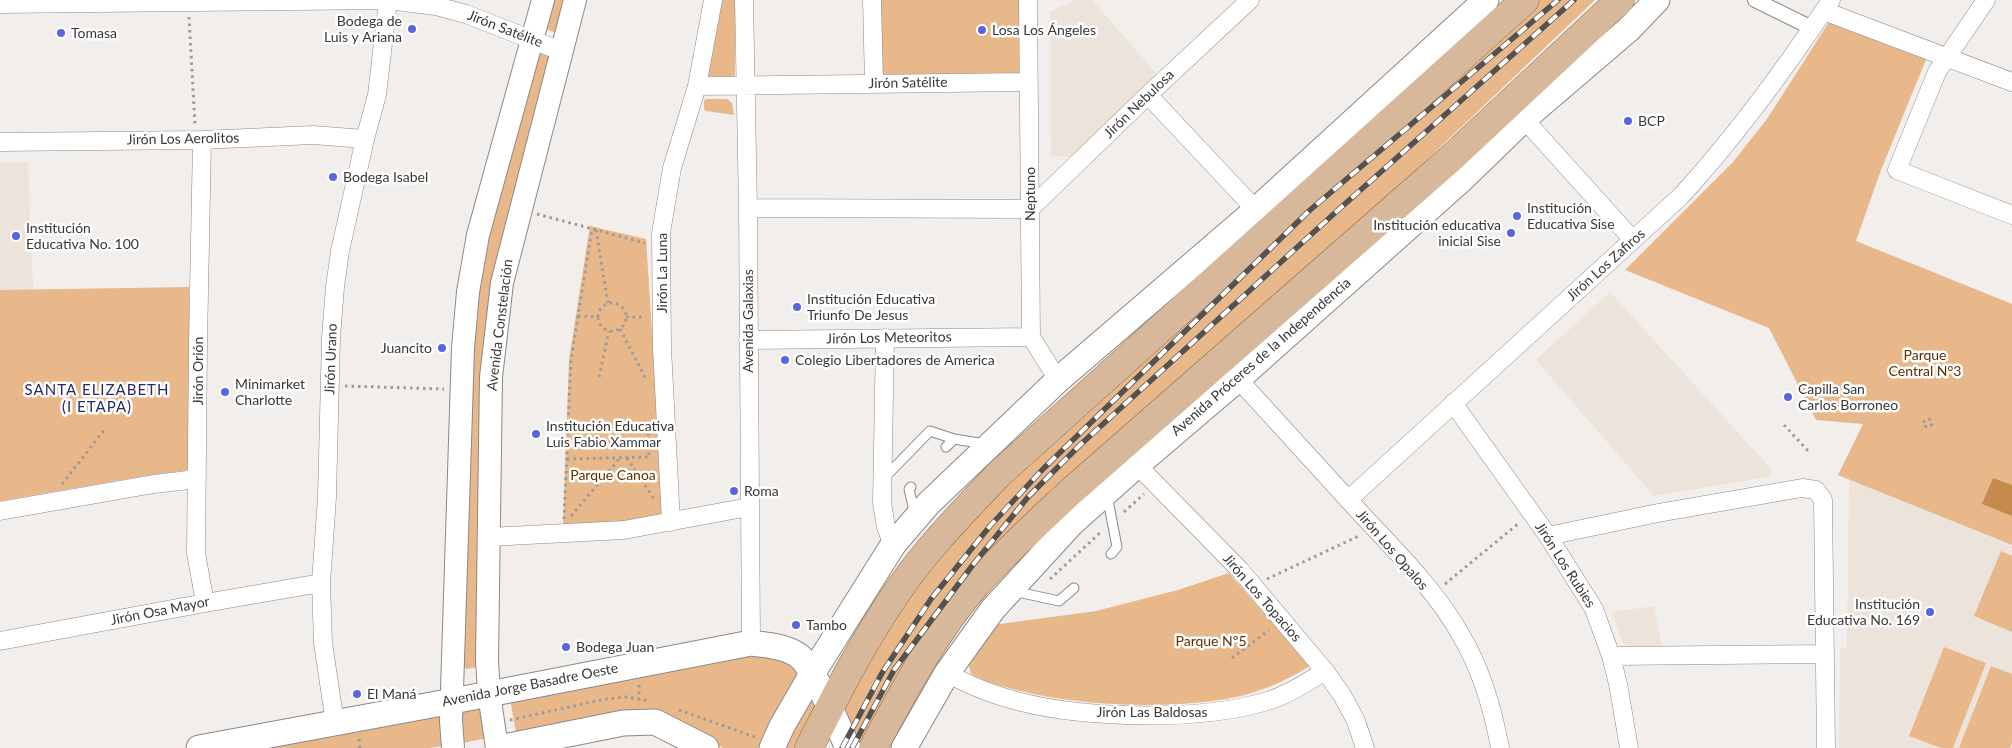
<!DOCTYPE html>
<meta charset="utf-8">
<style>
body{margin:0}
canvas{display:block;background:#f2eeeb}
</style>
<canvas width="2012" height="748"></canvas>
<script>
const g = document.querySelector('canvas').getContext('2d');
g.lineJoin = 'round';
function fill(path, color) { g.fillStyle = color; g.fill(path, 'evenodd'); }
function stroke(path, color, width, dash) { g.strokeStyle = color; g.lineWidth = width; g.lineCap = dash ? 'butt' : 'round'; g.setLineDash(dash || []); g.stroke(path); }
function write(font, color, halo, rows, align = 'center') {
  g.font = font + ' Lato,sans-serif'; g.lineWidth = 5; g.setLineDash([]); g.textBaseline = 'middle'; g.strokeStyle = halo; g.fillStyle = color; for (const [text, x, y, turn = 0] of rows) {
    g.save(); g.translate(x, y); g.rotate((+turn || 0) * Math.PI / 180); g.textAlign = isNaN(turn) ? turn : align; if (halo) g.strokeText(text, 0, 0); g.fillText(text, 0, 0); g.restore();
  }
}
const built = new Path2D(`
 M1076 0H1092L1157 74 1071 157 1051 156 1050 12Z
 M28 162 33 290H0V163Z
 M1610 292 1772 470 1769 477 1654 496 1536 360Z
 M1849 479 2012 545V748H1839L1840 648 1847 647Z
 M1654 606 1662 646H1629L1623 643 1612 612Z`);
const green = new Path2D(`
 M550 0H570L556 33 546 29Z
 M719 0H735V75L729 81 707 80V47Z
 M879 0H1023L1027 77 878 78Z
 M1537 0H1595L1372 212 1085 462 861 748 840 709 919 577 1004 481Z
 M1829 22 1927 57 1881 170 1856 241 2012 304V545L1838 475 1863 424 1816 420 1769 328 1625 270 1733 162 1767 119Z
 M536 52H551L514 210 477 667 467 669 460 664 475 292Z
 M706 99H727L732 103 734 115 706 111 704 109V101Z
 M590 226 646 239 664 515 610 525 563 526 569 360Z
 M189 287V470L144 476 0 501V290Z
 M2001 551 2012 556V632L1974 616Z
 M1229 573 1310 666C1284 682 1256 694 1226 699 1164 709 1094 706 1033 694 1012 689 990 684 971 674L968 662 992 625 1096 611 1178 590Z
 M1944 647 1986 663 1953 748H1941L1909 736Z
 M739 648 794 661 799 678 768 748H723L675 724 516 733 510 699Z
 M1991 666 2012 674V743L2010 748H1959Z
 M809 701 816 704 798 748H782Z
 M462 708H481L487 738 463 743 456 716Z
 M441 710 448 745 430 748H234Z`);
const water = new Path2D(`
 M1993 478 2012 485V516L1982 504Z`);
const path = new Path2D(`
 M189 17 195 125
 M537 214 645 243
 M596 230 608 303
 M598 317a14 14 0 1 1 28 0a14 14 0 1 1-28 0Z
 M578 316 598 317
 M626 317H646
 M620 329 646 379
 M599 377 609 331
 M345 386 444 389
 M1924 423a4 4 0 1 1 8 0a4 4 0 1 1-8 0Z
 M569 423H600
 M1784 425 1810 453
 M648 433 649 457
 M627 458 654 499
 M567 459 649 457
 M62 484 105 429
 M1124 512 1144 494
 M571 516 620 458
 M564 519 571 360 592 228
 M1050 579 1102 531
 M1267 579 1361 535
 M1445 584 1519 523
 M1232 658 1269 630
 M639 685V701
 M679 710 755 737
 M510 720 605 699 627 697 649 701
 M359 739 360 748`);
const service = new Path2D(`
 M946 447 954 439 985 444
 M884 478 930 431 954 439
 M911 487 909 489 915 515
 M1107 495 1117 547 1111 554
 M1013 591 1059 601 1074 588`);
const pedestrian = new Path2D(`
 M1755 0 1812 28`);
const minor = new Path2D(`
 M744 0 748 208 751 643
 M872 0 874 83
 M1028 0 1031 337 1058 380
 M1986 0 1937 72 1897 170 2012 215
 M0 4 388 0 436 6 466 14 561 51
 M1824 11 2012 82
 M697 86 1029 82
 M1148 95 1256 210
 M1524 119 1633 240
 M202 140 198 343 196 553 205 603
 M0 142 202 140 313 135 365 139
 M748 208 1030 209
 M1030 209 1148 95 1250 0
 M885 338 882 503 886 527 893 545
 M748 340 1031 337
 M1238 379C1280 425 1322 471 1364 517 1398 553 1438 593 1462 637 1482 671 1493 710 1500 748
 M1453 403 1548 536 1594 609 1611 656 1618 684 1629 748
 M1137 465 1240 570 1325 671 1342 695 1356 721 1365 748
 M1348 500 1681 196C1737 135 1785 69 1831 0
 M0 511 154 484 197 479
 M671 522 662 348 661 233 672 168 697 86 713 0
 M1548 536 1658 513 1802 488 1816 490 1823 500 1826 748
 M489 537 624 530 749 507
 M0 641 205 603 321 583
 M1611 656 1825 654
 M947 673C965 683 983 691 1003 697 1072 719 1195 722 1264 702 1286 696 1306 683 1325 671
 M335 723 323 643 321 583 327 497 331 338 335 287 340 251 365 139 377 95 388 0`);
const tertiary = new Path2D(`
 M453 748 451 721 463 348 468 292 478 235 543 0
 M497 748 489 694 487 660 491 377 502 283 575 0`);
const secondary = new Path2D(`
 M199 748 453 701 751 643C766 645 786 646 799 656 814 668 839 728 848 748
 M499 748 623 723 655 722 706 748
 M772 748 782 726 812 674 893 545 928 504 1058 380 1256 210 1486 0
 M904 748 947 673 993 609 1071 524 1137 465 1238 379 1460 181 1524 119 1628 30 1657 0`);
const primary = new Path2D(`
 M809 748C837 693 865 638 900 588 928 547 964 511 998 475L1525 0
 M873 748C903 693 933 635 974 587 1003 554 1036 524 1068 494L1449 160 1620 0`);
const rail = new Path2D(`
 M842 748 882 673 931 599 990 526 1043 469 1310 210 1558 0
 M852 748 894 670 972 566 1028 497 1080 445 1337 211 1574 0`);
const markers = [
 [412,29,5,"#5866dd"],
 [982,30,5,"#5866dd"],
 [61,33,5,"#5866dd"],
 [1628,121,5,"#5866dd"],
 [333,177,5,"#5866dd"],
 [1517,216,5,"#5866dd"],
 [1511,233,5,"#5866dd"],
 [16,236,5,"#5866dd"],
 [797,307,5,"#5866dd"],
 [442,348,5,"#5866dd"],
 [785,360,5,"#5866dd"],
 [225,392,5,"#5866dd"],
 [1788,397,5,"#5866dd"],
 [536,434,5,"#5866dd"],
 [734,491,5,"#5866dd"],
 [1930,612,5,"#5866dd"],
 [796,625,5,"#5866dd"],
 [566,647,5,"#5866dd"],
 [357,694,5,"#5866dd"]
];
const poiNames = [
 ["Bodega de",402,21,"right"],
 ["Luis y Ariana",402,37,"right"],
 ["Losa Los Ángeles",992,30],
 ["Tomasa",71,33],
 ["BCP",1638,121],
 ["Bodega Isabel",343,177],
 ["Institución",1527,208],
 ["Educativa Sise",1527,224],
 ["Institución educativa",1501,225,"right"],
 ["inicial Sise",1501,241,"right"],
 ["Institución",26,228],
 ["Educativa No. 100",26,244],
 ["Institución Educativa",807,299],
 ["Triunfo De Jesus",807,315],
 ["Juancito",432,348,"right"],
 ["Colegio Libertadores de America",795,360],
 ["Minimarket",235,384],
 ["Charlotte",235,400],
 ["Capilla San",1798,389],
 ["Carlos Borroneo",1798,405],
 ["Institución Educativa",546,426],
 ["Luis Fabio Xammar",546,442],
 ["Roma",744,491],
 ["Institución",1920,604,"right"],
 ["Educativa No. 169",1920,620,"right"],
 ["Tambo",806,625],
 ["Bodega Juan",576,647],
 ["El Maná",367,694]
];
const streetNames = [
 ["Jirón Satélite",505,29,21],
 ["Jirón Satélite",908,83,-1],
 ["Jirón Nebulosa",1139,104,-44],
 ["Jirón Los Aerolitos",183,139,-1],
 ["Neptuno",1030,194,-90],
 ["Jirón Los Zafiros",1606,265,-42],
 ["Jirón La Luna",662,273,-90],
 ["Avenida Galaxias",748,321,-90],
 ["Avenida Constelación",500,325,-83],
 ["Jirón Los Meteoritos",889,338,-1],
 ["Avenida Próceres de la Independencia",1261,357,-41],
 ["Jirón Urano",331,359,-88],
 ["Jirón Orión",198,371,-90],
 ["Jirón Los Opalos",1392,550,49],
 ["Jirón Los Rubies",1565,565,57],
 ["Jirón Los Topacios",1262,598,49],
 ["Jirón Osa Mayor",160,611,-11],
 ["Avenida Jorge Basadre Oeste",530,685,-11],
 ["Jirón Las Baldosas",1152,712]
];
const parkNames = [
 ["Parque",1925,355],
 ["Central N°3",1925,371],
 ["Parque Canoa",613,475],
 ["Parque Nº5",1211,641]
];
const neighbourhoodNames = [
 ["SANTA ELIZABETH",97,390],
 ["(I ETAPA)",97,407]
];
fill(built, '#ece3da');
fill(green, '#e8b88b');
fill(water, '#c78a4d');
stroke(service, '#8c8986', 11);
stroke(pedestrian, '#8c8986', 16);
stroke(minor, '#8c8986', 19);
stroke(tertiary, '#8c8986', 24);
stroke(secondary, '#8c8986', 27);
stroke(primary, '#8e6c4b', 29);
stroke(path, '#9d9a98', 3, [2.5, 4]);
stroke(service, '#fff', 9);
stroke(pedestrian, '#fff', 14);
stroke(minor, '#fff', 18);
stroke(tertiary, '#fff', 22);
stroke(secondary, '#fff', 25);
stroke(primary, '#d7b89a', 28);
stroke(rail, '#545251', 5.5);
stroke(rail, '#fff', 4, [11]);
for (const [x, y, r, color] of markers) { const dot = new Path2D(); dot.arc(x, y, r, 0, 2 * Math.PI); g.fillStyle = color; g.fill(dot); stroke(dot, '#fff', 2); }
write('14px', '#393837', '#fff', poiNames, 'left');
write('14px', '#393837', '#fff', streetNames);
write('14px', '#593100', '#fff', parkNames);
g.letterSpacing = '1px';
write('15px', '#242b64', '#fff', neighbourhoodNames);
g.letterSpacing = '0px';
</script>
